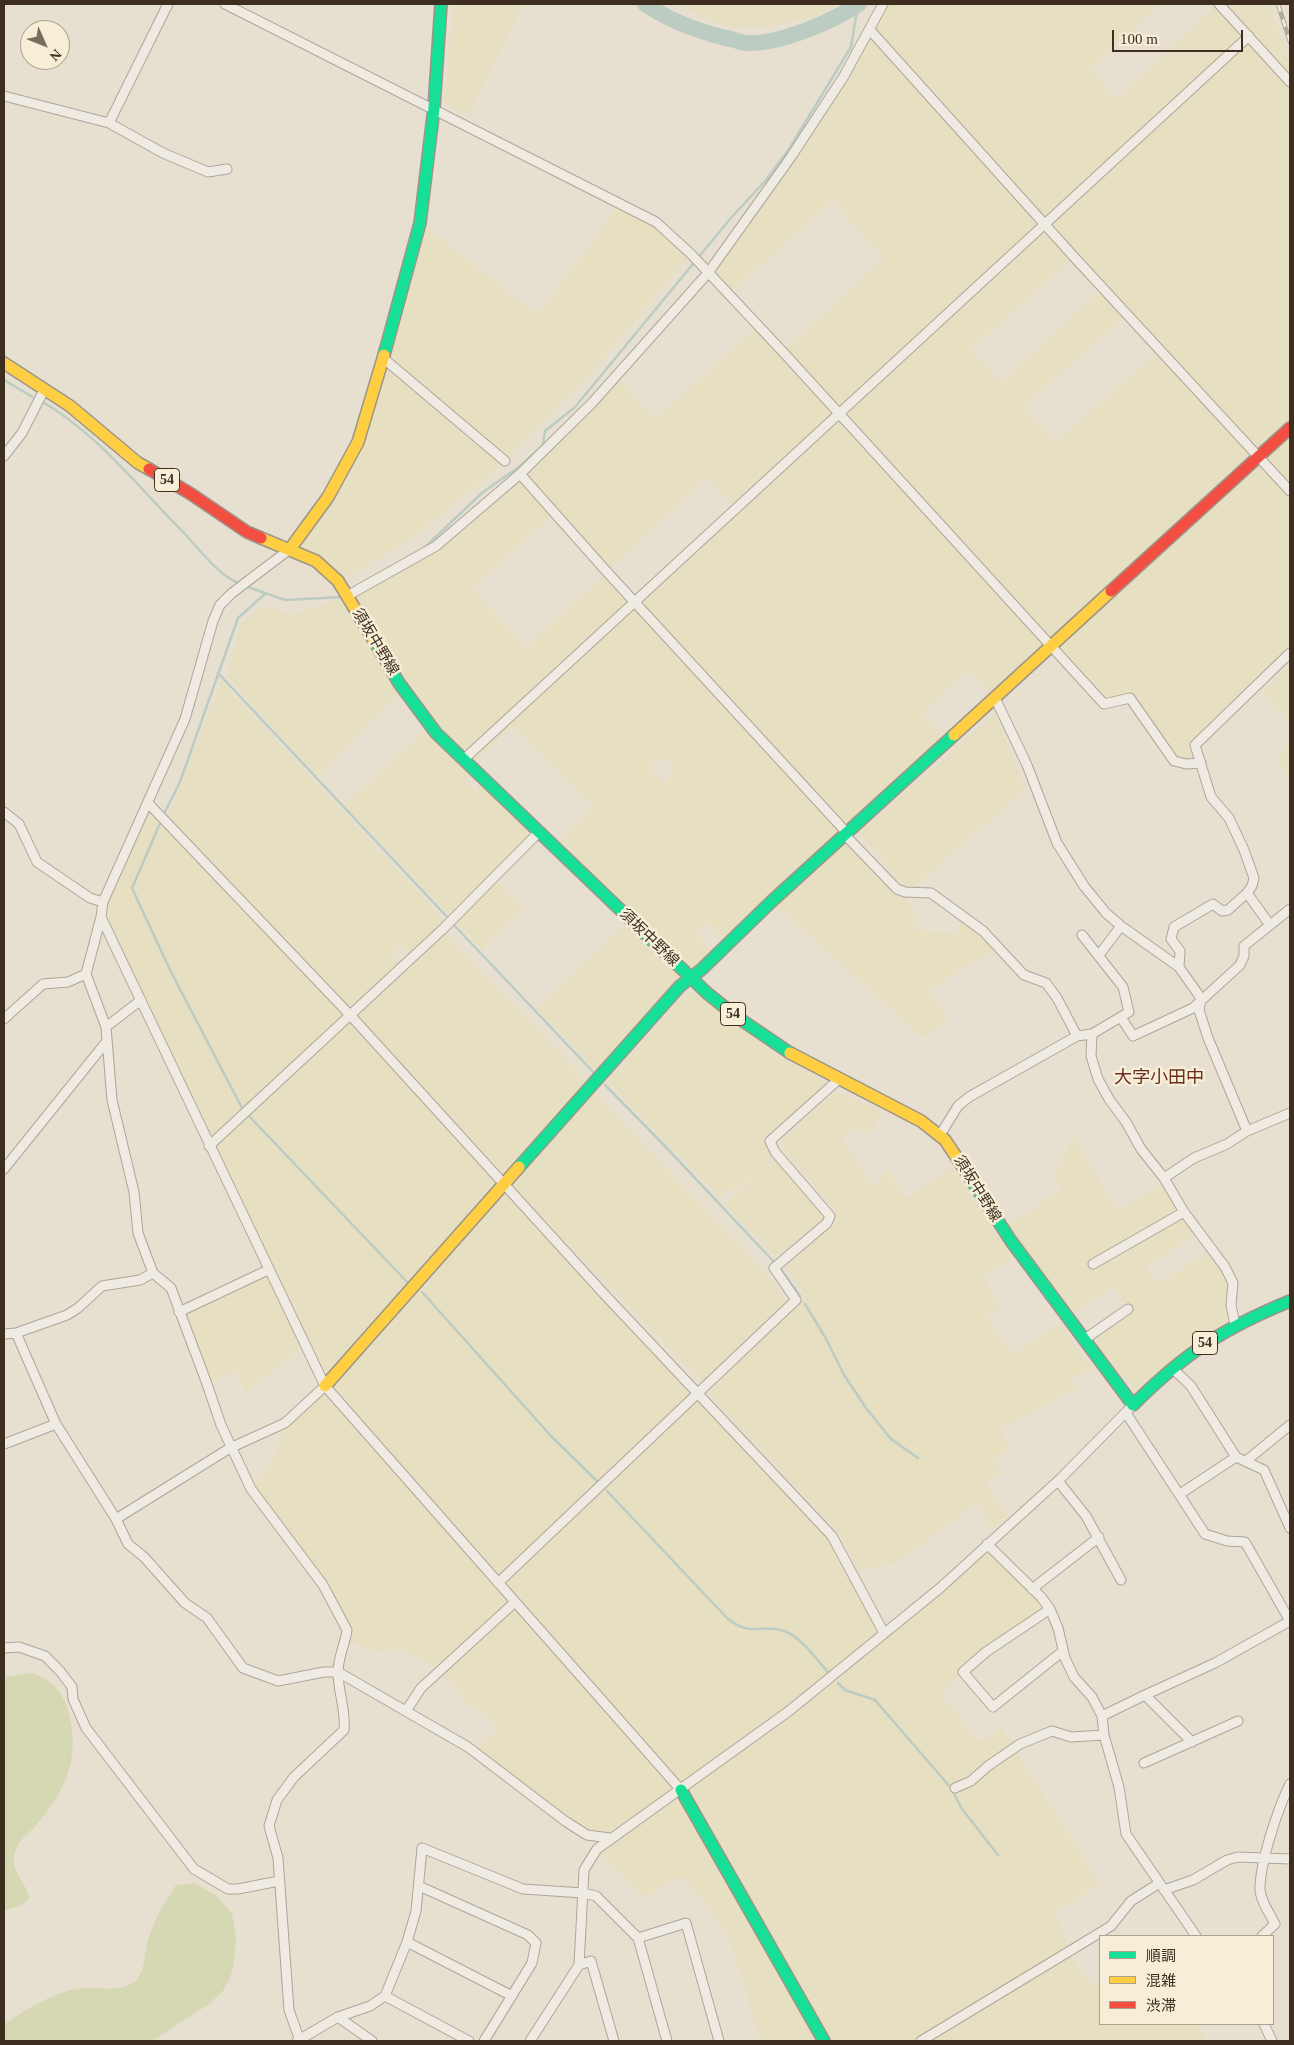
<!DOCTYPE html>
<meta charset="utf-8">
<style>
body{margin:0}
#map{position:relative;width:1294px;height:2045px;overflow:hidden;background:#e7e0d1;font-family:"Times New Roman","Noto Sans JP",serif}
canvas{display:block}
.frame{position:absolute;inset:0;border:5px solid #3d2e20;pointer-events:none}
.legend{position:absolute;left:1099px;top:1935px;width:175px;height:90px;box-sizing:border-box;background:#f7eed8;border:1px solid #ada18e;margin:0;padding:6px 9px;list-style:none;font-size:15px;color:#3d2e20}
.legend li{display:flex;align-items:center;gap:10px;height:25px}
.legend b{width:25px;border:1px solid #ada18e}
.north{position:absolute;left:20px;top:20px;width:50px;height:50px;box-sizing:border-box;background:#f7eed8;border:1px solid #ada18e;border-radius:50%;rotate:134deg;font-size:14px;font-weight:700;line-height:20px;text-align:center;color:#3d2e20}
.north::after{content:'';display:block;margin:auto;width:18px;height:22px;background:#786c5e;clip-path:polygon(50% 0,100% 100%,50% 72%,0 100%)}
.scale{position:absolute;left:1112px;top:30px;width:131px;height:22px;box-sizing:border-box;border:2px solid #3d2e20;border-top:0;padding-left:6px;font-size:15px;line-height:18px;white-space:nowrap;color:#3d2e20;-webkit-text-stroke:4px #f7eed8;paint-order:stroke}
</style>
<div id="map">
<canvas width="1294" height="2045"></canvas>
<div class="frame"></div>
<ul class="legend">
<li><b style="height:6px;background:#16e098"></b>順調</li>
<li><b style="height:6px;background:#ffcf43"></b>混雑</li>
<li><b style="height:6px;background:#f24e42"></b>渋滞</li>
</ul>
<div class="north">N</div>
<div class="scale">100 m</div>
</div>
<script>
const g = document.querySelector('canvas').getContext('2d');
g.lineJoin = 'round';
function fill(path, color) { g.fillStyle = color; g.fill(path, 'evenodd'); }
function stroke(path, color, width, dash) { g.strokeStyle = color; g.lineWidth = width; g.lineCap = dash ? 'butt' : 'round'; g.setLineDash(dash || []); g.stroke(path); }
function write(font, color, halo, rows, align = 'center') {
  g.font = font + ' "Times New Roman","Noto Sans JP",serif'; g.lineWidth = 5; g.setLineDash([]); g.textBaseline = 'middle'; g.strokeStyle = halo; g.fillStyle = color; for (const [text, x, y, turn = 0] of rows) {
    g.save(); g.translate(x, y); g.rotate((+turn || 0) * Math.PI / 180); g.textAlign = isNaN(turn) ? turn : align; if (halo) g.strokeText(text, 0, 0); g.fillText(text, 0, 0); g.restore();
  }
}
const farmland = new Path2D(`
 M453 4H523L468 116 444 103Z
 M673 4H837L815 16 771 27 730 28Z
 M889 4H1160L1090 70 1116 99 1218 4H1270L1290 65V653L1195 745 1201 763 1174 761 1130 698 1104 704 1051 647 995 698 969 670 922 712 947 741 845 835 905 892 920 930 958 933 962 915 997 948 929 990 948 1019 923 1038 772 902 727 944 708 923 697 933 714 957 691 978 552 846 594 807 513 726 470 766 467 754 439 725 350 600 400 693 317 777 226 675 240 627 244 621 262 608 269 607 288 614 304 611 347 596 439 549 519 481 551 516 472 589 544 665 528 645 607 572 525 475 591 411 619 380 655 420 755 328 839 413 783 352 884 258 832 201 729 294 708 273 791 157 878 14ZM1074 258 1103 288 1001 382 971 349ZM1127 315 1160 350 1055 442 1023 407ZM707 477 735 507 633 601 607 572ZM661 756 676 769 665 782 649 768Z
 M619 204 656 222 691 254 601 362 505 461 444 513 396 549 338 581 290 549 358 442 420 223 538 315Z
 M1290 665V723L1263 692Z
 M221 681 445 921 410 955 400 945 390 955 400 965 351 1009 168 817Z
 M996 713 1025 790 910 890 858 833Z
 M427 728 471 774 465 781 474 790 480 784 534 835 451 916 344 805Z
 M1290 743V776L1275 762Z
 M148 803 832 1536 884 1633 987 1544 1050 1609 986 1652 940 1694 980 1742 1001 1728 1100 1884 1055 1911 1070 1953 1082 1975 1092 1985 1100 1981V2024H1197L1207 2041H763L760 2040 729 1938 684 1876 643 1898 597 1849 609 1839 587 1835 474 1751 497 1729 487 1715 471 1707 440 1671 399 1647 379 1653 346 1641 347 1630 323 1585 251 1489 274 1459 285 1423 325 1386 304 1344 247 1393 237 1371 207 1384 179 1312 267 1270 101 917Z
 M498 882 524 907 482 949 456 923Z
 M627 923 679 974V987L600 1075 536 1008Z
 M446 934 587 1082 504 1174 357 1017Z
 M686 993 697 994 779 1057 834 1086 771 1142 777 1153 737 1189 729 1190 721 1198 607 1081Z
 M835 1092 882 1110 871 1135 852 1128 842 1137 874 1187 886 1169 906 1198 952 1167 1013 1257 983 1277 1002 1307 986 1316 1015 1355 1060 1323 1092 1369 1071 1380 1077 1389 1000 1428 1011 1449 992 1460 1001 1472 986 1484 1008 1515 992 1529 976 1503 912 1552 892 1564 859 1571 836 1529 708 1393 805 1298 786 1266 832 1225 836 1213 780 1143Z
 M595 1093 766 1273 786 1302 702 1382 511 1185Z
 M1074 1138 1118 1210 1167 1182 1200 1233 1146 1266 1156 1284 1212 1250 1233 1283 1235 1325 1133 1405 1132 1386 1085 1339 1128 1309 1114 1287 1068 1317 1002 1228 1061 1190 1054 1173Z
 M778 1154 825 1212 824 1219 777 1260 724 1204Z`);
const green = new Path2D(`
 M33 1673C53 1681 64 1693 69 1714 80 1756 66 1791 38 1823 28 1835 16 1840 14 1857 11 1872 29 1886 29 1899L18 1907 4 1910V1677Z
 M194 1883 215 1895 232 1913 236 1937 234 1964 230 1978 223 1991 209 2004 152 2041H4V2025C20 2012 54 1993 75 1989 93 1985 118 1994 134 1982 143 1975 144 1963 145 1954 150 1927 161 1907 176 1885Z`);
const stream = new Path2D(`
 M4 380 36 399
 M41 401C97 433 139 488 184 533 201 551 217 574 240 584
 M424 548 483 492 519 467 543 445 545 431 575 407 730 219 766 180 789 149 851 47 858 4
 M245 586 285 600 342 597
 M218 673 449 919
 M163 816 180 782 238 618 265 594
 M161 821 132 888 171 972 242 1108
 M453 924 595 1074
 M605 1085 662 1143 775 1263
 M249 1116 408 1283
 M779 1267 800 1296
 M422 1292 551 1436 600 1484
 M805 1304 825 1337 844 1375 866 1408 891 1439 918 1458
 M607 1491 728 1619C753 1638 761 1623 784 1631 802 1637 817 1661 830 1674
 M838 1683 845 1690 875 1700 951 1788 962 1809 998 1855`);
const river = new Path2D(`
 M645 4C670 21 696 31 726 38 733 39 741 43 748 43 781 44 831 22 859 4`);
const street = new Path2D(`
 M225 4 656 222 691 254 783 352 1104 704 1130 698 1174 761 1186 764 1201 763
 M1219 4 1290 82
 M870 30 1075 258 1290 491
 M4 96 109 123 163 153 208 172 227 169
 M109 123 168 4
 M383 358 505 461
 M4 456 22 433 44 390
 M520 474 607 572 847 833
 M290 549 232 593 220 605 213 621 185 719 103 902 101 917 325 1386 681 1790
 M347 596 436 546 520 474 592 403 708 273 791 157 844 76 883 4
 M995 698 1027 765 1057 843 1084 886 1106 913 1121 926 1179 967 1198 994 1201 999 1199 1010 1208 1038 1247 1131
 M463 760 1249 36
 M148 803 351 1016 605 1295 832 1536 884 1633
 M4 812 19 824 37 862 90 898 103 902
 M845 835 897 889 905 892 931 893 983 931 1024 975 1046 983 1057 998 1077 1036 969 1097 958 1106 940 1135
 M1247 893 1270 925
 M101 917 86 974 106 1027 112 1100 134 1192 138 1233 153 1273 171 1288 207 1384 221 1425 251 1489 323 1585 347 1630C345 1645 338 1657 338 1672 338 1692 346 1710 344 1730L294 1777 277 1800 269 1826 278 1858 289 2010 300 2041
 M1099 955 1121 926
 M1179 967 1180 951 1171 939 1174 927 1213 904 1222 911 1228 910 1247 893 1252 886 1254 878 1244 850 1229 818 1211 797 1195 745 1290 653
 M4 1019 43 984 68 982 86 974
 M1122 1019 1133 1036 1193 1008 1240 965 1244 956V946L1290 909
 M106 1027 141 1000
 M1092 1034 1091 1056 1098 1079 1109 1099 1126 1122 1141 1149 1164 1178 1184 1212 1225 1267 1233 1283 1231 1305 1235 1325
 M1077 1036 1092 1034 1129 1012 1123 987 1082 935
 M209 1146 444 928 538 833
 M4 1169 107 1041
 M1164 1178 1194 1158 1227 1144 1247 1131 1290 1113
 M1093 1264 1184 1212
 M179 1312 268 1270
 M16 1333 56 1424 116 1519 128 1544 144 1557 185 1603 207 1618 243 1668 278 1681 324 1672H338L468 1747 565 1821 587 1835 610 1838
 M4 1334 16 1333 67 1315 78 1308 102 1286 140 1280 153 1273
 M1085 1339 1128 1309
 M1172 1368 1191 1386 1236 1457 1264 1470 1290 1528
 M1126 1413 1205 1534 1227 1541 1245 1542 1290 1621
 M4 1444 56 1424
 M1246 1461 1290 1425
 M1058 1481 1086 1516 1121 1580
 M1180 1494 1236 1457
 M116 1519 230 1448 285 1423 325 1386
 M987 1544 1041 1597 1050 1609 1058 1628 1065 1658 1074 1677 1092 1697 1102 1716 1104 1735 1119 1787 1126 1834 1196 1936
 M498 1583 796 1300 774 1268 827 1223 830 1216 775 1152 770 1141 838 1080
 M1032 1589 1099 1537
 M1050 1609 986 1652 963 1672 993 1707 1063 1651
 M4 1648 19 1647 45 1656 60 1671 72 1687 73 1699 86 1728 194 1869 228 1889H238L279 1881
 M1145 1695 1215 1663 1290 1621
 M406 1711 421 1688 515 1602
 M1102 1716 1145 1695 1192 1742
 M1144 1763 1238 1721
 M955 1788 971 1781 988 1766 1020 1744 1052 1731 1071 1737 1104 1735
 M419 1886 528 1935 536 1943 532 1963 484 2041
 M1164 1890 1193 1880 1227 1860 1238 1857 1290 1859
 M1262 1936 1275 1924C1270 1914 1260 1900 1260 1889 1260 1862 1278 1808 1290 1784
 M407 1942 512 1996
 M579 1965 591 1961 614 2041
 M385 1996 469 2041
 M338 2017 372 2041
 M1264 2024 1272 2041
 M297 2041 338 2017 370 2006 385 1996 407 1942 416 1911 422 1848 523 1889 583 1893 596 1896 638 1938
 M530 2041 579 1965 584 1870 597 1849 789 1711 940 1588 1061 1478 1133 1405
 M667 2041 638 1938 686 1923 719 2041
 M921 2041 1111 1926 1131 1901 1158 1884`);
const fast = new Path2D(`
 M384 355 420 223 434 108 441 4
 M375 642 399 683 436 733 707 993 737 1017 790 1053
 M961 1164 1011 1241 1133 1405C1185 1353 1222 1329 1290 1301
 M519 1167 680 986 702 969 772 901 954 735
 M681 1790 824 2041`);
const slow = new Path2D(`
 M4 363 70 406 138 463 149 469
 M261 538 316 561 338 581 375 642
 M290 549 328 497 358 442 384 355
 M954 735 1111 591
 M790 1053 921 1121 945 1140 961 1164
 M325 1386 519 1167`);
const jam = new Path2D(`
 M149 469 191 494 247 532 261 538
 M1111 591 1290 428`);
const rail = new Path2D(`
 M1278 4 1290 42`);
const shields = [
 [167,480,25],
 [733,1014,25],
 [1205,1343,25]
];
const shieldNames = [
 ["54",167,480],
 ["54",733,1014],
 ["54",1205,1343]
];
const streetNames = [
 ["須坂中野線",375,642,59],
 ["須坂中野線",649,938,44],
 ["須坂中野線",977,1189,58]
];
const quarterNames = [
 ["大字小田中",1159,1078]
];
fill(farmland, '#e6dfc2');
fill(green, '#d6d7b3');
stroke(stream, '#bcccc2', 2.5);
stroke(river, '#bcccc2', 16);
stroke(street, '#ada599', 11);
stroke(fast, '#9c958a', 14);
stroke(slow, '#9c958a', 14);
stroke(jam, '#9c958a', 14);
stroke(street, '#efebe3', 9);
stroke(fast, '#16e098', 11);
stroke(slow, '#ffcf43', 11);
stroke(jam, '#f24e42', 11);
stroke(rail, '#afaaa2', 4.5);
stroke(rail, '#f7eed8', 2.5, [8]);
for (const [x, y, w] of shields) { const box = new Path2D(); box.roundRect(x - w / 2, y - 11.5, w, 23, 4); g.fillStyle = '#f7eed8'; g.fill(box); stroke(box, '#3d2e20', 1); }
write('bold 14px', '#3d2e20', null, shieldNames);
write('15px', '#3d2e20', '#f7eed8', streetNames);
write('18px', '#6b2e1e', '#f7eed8', quarterNames);
</script>
